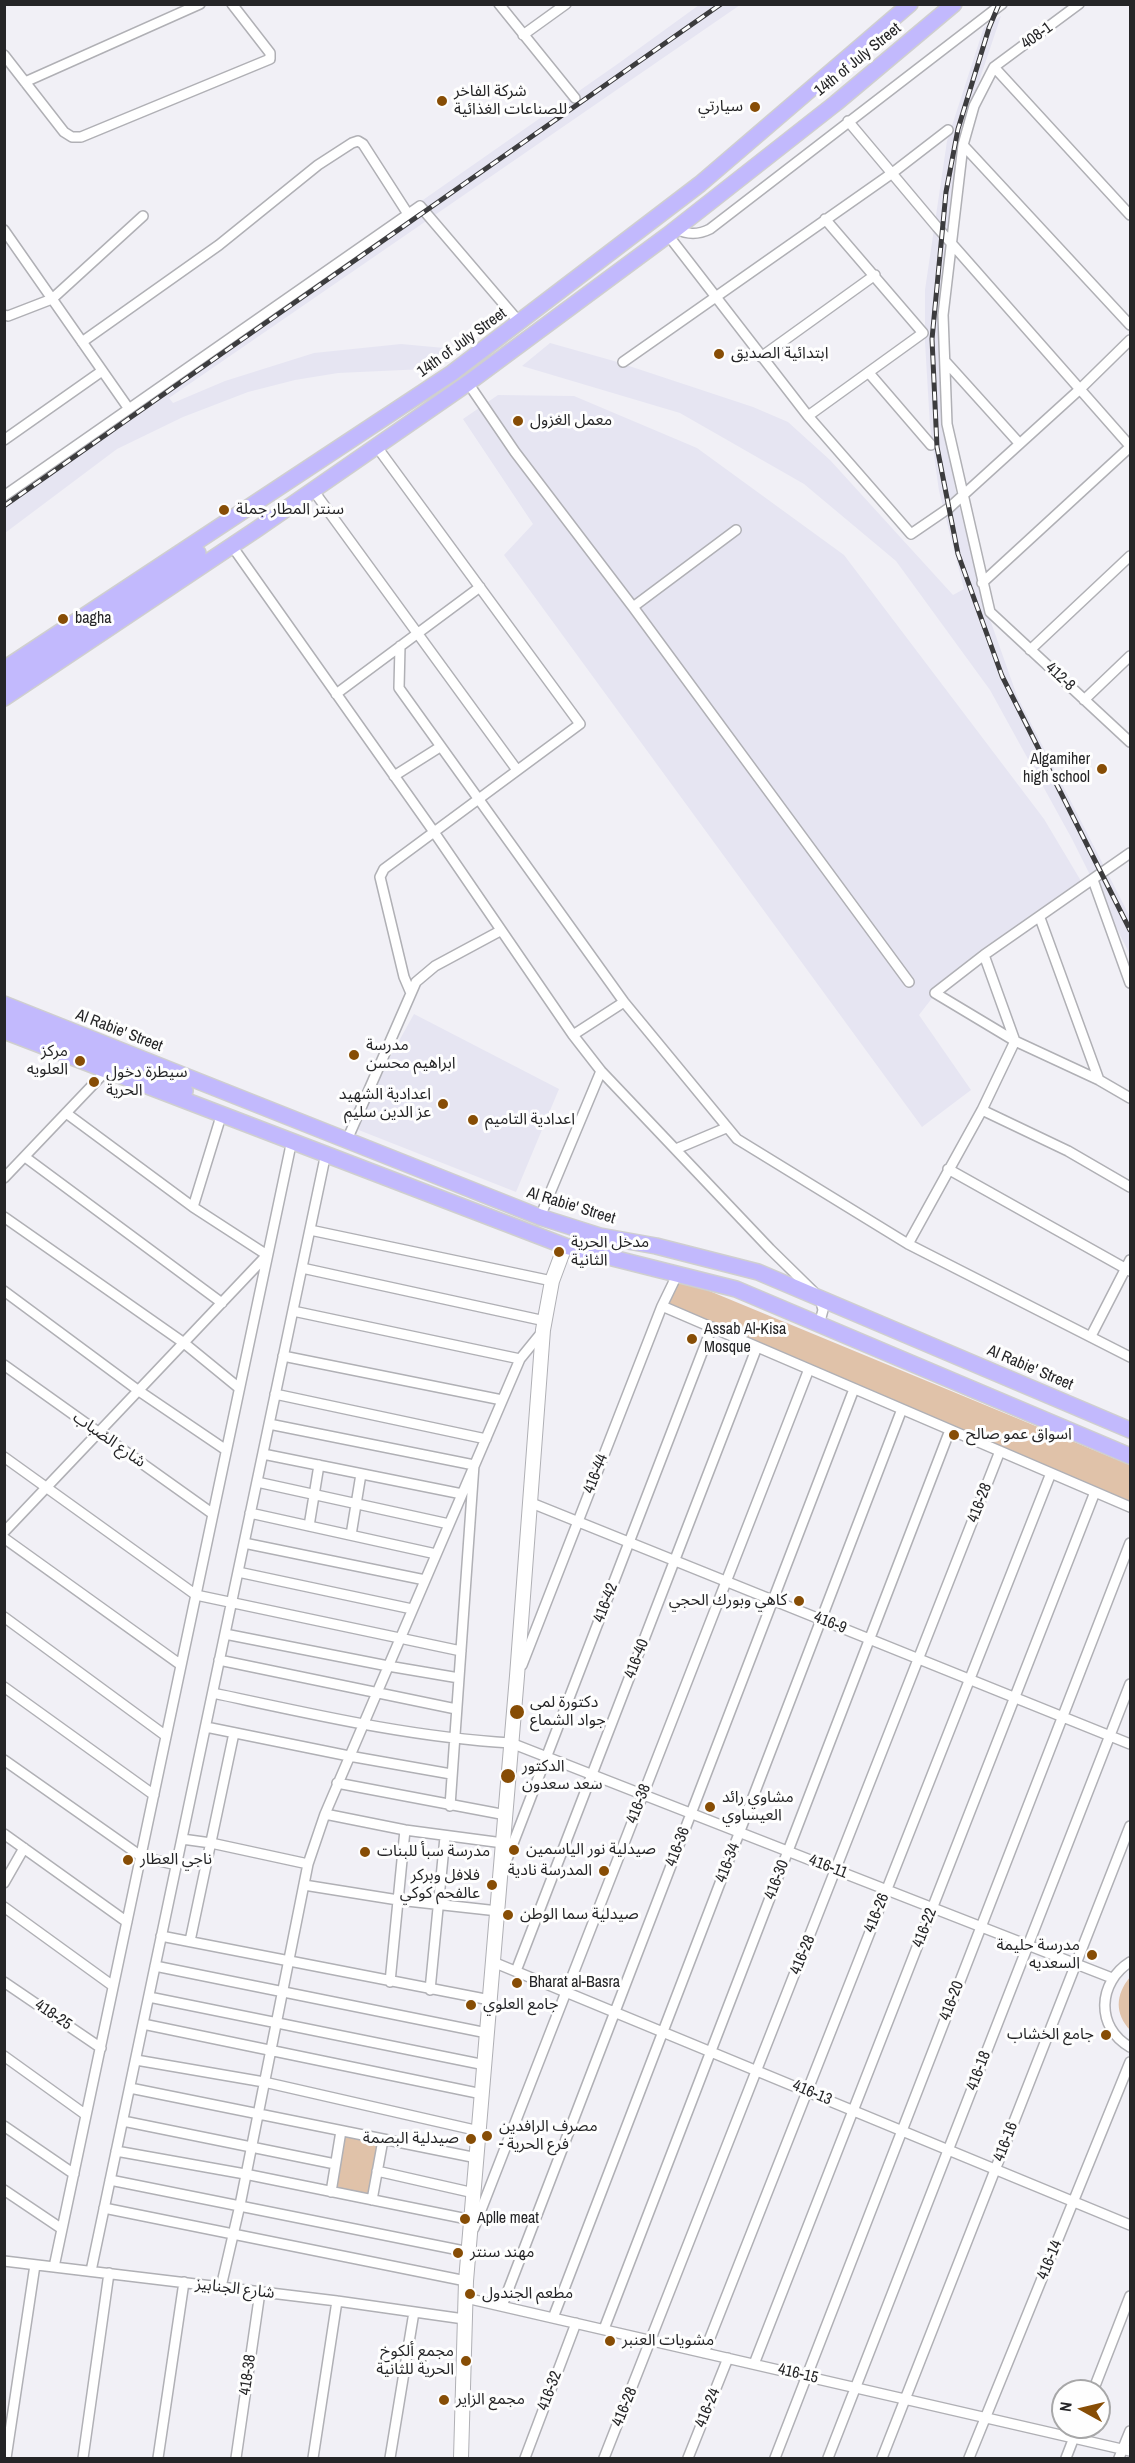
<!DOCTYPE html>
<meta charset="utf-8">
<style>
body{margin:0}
#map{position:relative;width:1135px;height:2463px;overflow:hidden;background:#f1f0f6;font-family:"Archivo Narrow",sans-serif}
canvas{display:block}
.frame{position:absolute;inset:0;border:6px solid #252527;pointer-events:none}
.north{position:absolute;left:1051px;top:2379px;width:60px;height:60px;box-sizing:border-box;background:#fefefe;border:2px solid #a7a7a8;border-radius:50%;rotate:278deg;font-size:16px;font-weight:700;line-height:24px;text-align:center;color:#252527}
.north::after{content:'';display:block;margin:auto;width:21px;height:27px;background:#874d05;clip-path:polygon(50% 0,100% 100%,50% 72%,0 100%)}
</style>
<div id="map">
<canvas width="1135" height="2463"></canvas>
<div class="frame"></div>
<div class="north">N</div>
</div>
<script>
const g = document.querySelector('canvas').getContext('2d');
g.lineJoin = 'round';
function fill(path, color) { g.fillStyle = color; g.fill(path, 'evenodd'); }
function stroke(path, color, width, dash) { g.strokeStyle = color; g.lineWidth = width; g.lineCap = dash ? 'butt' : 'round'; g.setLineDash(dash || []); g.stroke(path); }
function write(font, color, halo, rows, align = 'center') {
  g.font = font + ' "Archivo Narrow","Noto Sans Arabic",sans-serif'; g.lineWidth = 6; g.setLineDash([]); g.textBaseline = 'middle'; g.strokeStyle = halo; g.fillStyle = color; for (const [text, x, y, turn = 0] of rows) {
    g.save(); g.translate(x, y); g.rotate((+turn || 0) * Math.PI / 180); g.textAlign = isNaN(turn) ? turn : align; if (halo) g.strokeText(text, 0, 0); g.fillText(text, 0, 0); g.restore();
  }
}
const built = new Path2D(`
 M699 5H740L169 398 173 403 225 381 314 353 401 344 455 349 425 369 338 373 295 380 248 392 183 417 117 449 5 533V492L619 63Z
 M1001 16 970 108 961 145 946 252 940 316 943 422 956 492 980 591 1017 696 1130 917V955L1072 839 990 690 896 561 804 484 680 413 522 366 550 343 614 361 753 407 788 422 830 460 953 595 964 589 939 491 930 426 925 342V290L947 141 984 27Z
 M498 395 574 396 697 448 844 555 1044 819 1084 886 936 993 919 1015 971 1090 922 1127 504 555 533 524 463 419Z
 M414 1014 559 1089 516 1192 351 1127Z`);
const green = new Path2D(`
 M678 1278 1130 1465V1505L665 1305Z
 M1130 1977V2030C1115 2014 1115 1995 1130 1977Z
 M343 2133 381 2141 370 2198 333 2190Z`);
const street = new Path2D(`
 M499 4 575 98
 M1079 4 994 67 974 106 963 145 943 315 947 424 990 612 1130 742
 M523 35 566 4
 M4 55 64 132 72 137H81L270 59V53L232 4
 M994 67 1130 215
 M25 82 200 4
 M848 121 937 227 1130 446
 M963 145 1130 325
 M676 229C688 235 698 235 710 229L1002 4
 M4 230 129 409
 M668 235 808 416 911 534 949 508 1079 390 1130 340
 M4 315 8 316 52 299 143 216
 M82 342 219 245 318 165 352 143 358 141 363 144 408 214
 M761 357 875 275
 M945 361 1019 443
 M623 362 891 174 948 130
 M869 373 931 445
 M468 383 515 452 633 607 909 982
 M808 416 923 333 825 219
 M4 440 102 371
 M377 447 580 724 384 869 380 877 404 977 410 991
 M313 490 517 770
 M4 496 420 206 520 323
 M232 546 434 832 573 1035 601 1071 770 1249 820 1298 823 1310 819 1325
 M982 583 1130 447
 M633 607 736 530
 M400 646 399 688 624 1002 737 1139 908 1244 1130 1357
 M1030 650 1130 556
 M336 694 480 587
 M1084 700 1130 656
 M394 776 440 747
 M1130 853 984 955 935 993 1015 1041 1099 1080 1130 1098
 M1093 880 1130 983
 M1040 918 1099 1080
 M573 1035 624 1002
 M982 1110 1068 1151 1130 1187
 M347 1140 416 982 435 966 500 931
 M676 1149 726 1128
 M25 1157 222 1303
 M948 1169 1130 1271
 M4 1178 106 1071
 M193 1207 222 1113
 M4 1217 184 1343 239 1388
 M540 1217 601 1071
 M310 1230 552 1281
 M908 1244 982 1110 1015 1041 984 955
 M302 1268 545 1321
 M4 1291 139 1391 226 1450
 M662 1306 1130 1507
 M293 1311 520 1359
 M1091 1336 1130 1260
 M283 1356 502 1400
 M4 1365 213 1514
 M275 1394 486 1439
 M269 1424 474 1465 450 1806
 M263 1454 462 1494
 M4 1457 196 1595 461 1651
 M257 1482 449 1524
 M529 1502 1130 1744
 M250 1513 436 1554
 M309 1526 319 1465
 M4 1532 267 1255 193 1207 66 1113
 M351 1535 361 1474
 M4 1538 181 1665
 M244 1543 425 1580
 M238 1572 412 1609
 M4 1617 166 1736
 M225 1634 388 1666 459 1678
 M219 1660 456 1709
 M522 1665 662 1306 678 1273
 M4 1687 154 1795
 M213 1693C312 1714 409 1737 511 1743L1112 1978
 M206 1727 349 1756 451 1774
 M4 1760 142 1857 177 1865
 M337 1783 506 1815
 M325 1814 405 1830 503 1843
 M4 1834 127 1922
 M182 1839 211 1843 308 1864
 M504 1867 712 1327
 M4 1883 24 1848
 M304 1885 398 1900 498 1911
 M4 1907 113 1986
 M161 1936 490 2000
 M190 1941 234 1733
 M493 1962 1130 2225
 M1130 1962C1098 1982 1095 2027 1130 2047
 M155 1966 487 2033
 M516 1971 757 1347
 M4 1982 101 2048
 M390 1982 405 1830
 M430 1990 445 1837
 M149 1997 485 2065
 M143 2024 482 2094
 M4 2056 86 2115
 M136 2060 264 2082 479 2131
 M130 2088 477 2158
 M123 2121 335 2164
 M4 2126 74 2174
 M116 2151 245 2174 472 2220
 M377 2171 474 2193
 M110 2180 469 2252
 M4 2190 62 2229
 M331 2192 341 2131
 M372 2200 383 2140
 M104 2208 466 2281
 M474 2228 809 1369
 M4 2261 337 2301 464 2319
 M54 2267 292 1140
 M91 2271 326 1153
 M221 2287 240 2205 308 1864 325 1814 520 1359 542 1332
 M466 2298 1130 2451
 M502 2306 854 1389
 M553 2318 902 1409
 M604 2329 950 1430
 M704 2353 1051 1473
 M754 2364 1095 1492
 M1093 2391 1130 2296
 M6 2458 35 2265
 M83 2458 109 2273
 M158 2458 184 2282
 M236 2458 260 2292
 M313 2458 337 2301
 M390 2458 414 2312
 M525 2458 576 2323
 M604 2458 1000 1451
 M688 2458 728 2358
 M775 2458 1130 1543
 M828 2458 1130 1684
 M882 2458 1130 1826
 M969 2458 1130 2062
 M1066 2458 1078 2427
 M1119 2458 1130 2431`);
const secondary = new Path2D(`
 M461 2458 466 2281 517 1676 543 1330 552 1281 565 1246`);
const primary = new Path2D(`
 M4 669 452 373 700 184 910 4
 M4 684 198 553
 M4 698 257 529 468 383 668 235 836 103 954 4
 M4 1004 540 1217 600 1236 656 1246 758 1272 1130 1430
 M4 1017 166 1081 185 1091
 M4 1031 565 1246 736 1289 1130 1456`);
const rail = new Path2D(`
 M999 4 989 28 958 129 946 192 932 339 937 447 958 554 1002 676 1130 930
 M4 506 721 4`);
const markers = [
 [442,101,6,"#874d05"],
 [755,107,6,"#874d05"],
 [719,354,6,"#874d05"],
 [518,421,6,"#874d05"],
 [224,510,6,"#874d05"],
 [63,619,6,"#874d05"],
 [1102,769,6,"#874d05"],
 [354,1055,6,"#874d05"],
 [80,1061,6,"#874d05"],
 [94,1082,6,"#874d05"],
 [443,1104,6,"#874d05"],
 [473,1120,6,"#874d05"],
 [559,1252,6,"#874d05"],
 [692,1339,6,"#874d05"],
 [954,1435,6,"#874d05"],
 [799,1601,6,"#874d05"],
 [517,1712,8,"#874d05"],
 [508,1776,8,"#874d05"],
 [710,1807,6,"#874d05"],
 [514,1850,6,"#874d05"],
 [365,1852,6,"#874d05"],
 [128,1860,6,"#874d05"],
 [604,1871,6,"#874d05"],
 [492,1885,6,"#874d05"],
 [508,1915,6,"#874d05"],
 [1092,1955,6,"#874d05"],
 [517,1983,6,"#874d05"],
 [471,2005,6,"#874d05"],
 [1106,2035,6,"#874d05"],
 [487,2136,6,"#874d05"],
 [471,2139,6,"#874d05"],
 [465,2219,6,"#874d05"],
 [458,2253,6,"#874d05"],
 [470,2294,6,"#874d05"],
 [610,2341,6,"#874d05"],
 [466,2361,6,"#874d05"],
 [444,2400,6,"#874d05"]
];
const streetNames = [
 ["408-1",1037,36,-36],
 ["14th of July Street",858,60,-39],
 ["14th of July Street",462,343,-36],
 ["412-8",1060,677,43],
 ["Al Rabie' Street",119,1031,21],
 ["Al Rabie' Street",571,1206,17],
 ["Al Rabie' Street",1030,1368,23],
 ["شارع الضباب",109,1440,35],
 ["416-44",596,1474,-69],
 ["416-28",980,1503,-69],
 ["416-42",606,1603,-69],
 ["416-9",830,1623,22],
 ["416-40",637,1659,-69],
 ["416-38",639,1804,-69],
 ["416-36",678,1847,-69],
 ["416-34",728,1863,-69],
 ["416-11",828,1867,21],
 ["416-30",777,1880,-69],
 ["416-26",877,1913,-68],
 ["416-22",925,1928,-69],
 ["416-28",803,1955,-68],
 ["416-20",952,2001,-69],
 ["418-25",53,2015,34],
 ["416-18",979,2071,-69],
 ["416-13",812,2093,23],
 ["416-16",1006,2142,-69],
 ["416-14",1050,2260,-68],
 ["شارع الجنابيز",235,2289,7],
 ["416-15",798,2374,13],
 ["418-38",248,2375,-82],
 ["416-32",550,2391,-69],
 ["416-28",625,2407,-68],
 ["416-24",708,2408,-68]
];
const poiNames = [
 ["شركة الفاخر",454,92],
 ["للصناعات الغذائية",454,110],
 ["سيارتي",743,107,"right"],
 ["ابتدائية الصديق",731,354],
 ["معمل الغزول",530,421],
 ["سنتر المطار جملة",236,510],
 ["bagha",75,619],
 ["Algamiher",1090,760,"right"],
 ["high school",1090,778,"right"],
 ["مدرسة",366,1046],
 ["ابراهيم محسن",366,1064],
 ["مركز",68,1052,"right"],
 ["العلويه",68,1070,"right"],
 ["سيطرة دخول",106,1073],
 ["الحرية",106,1091],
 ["اعدادية الشهيد",431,1095,"right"],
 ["عز الدين سليم",431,1113,"right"],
 ["اعدادية التاميم",485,1120],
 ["مدخل الحرية",571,1243],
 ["الثانية",571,1261],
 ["Assab Al-Kisa",704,1330],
 ["Mosque",704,1348],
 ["اسواق عمو صالح",966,1435],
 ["كاهي وبورك الحجي",787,1601,"right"],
 ["دكتورة لمى",530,1703],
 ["جواد الشماع",530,1721],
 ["الدكتور",522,1767],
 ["سعد سعدون",522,1785],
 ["مشاوي رائد",722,1798],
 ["العيساوي",722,1816],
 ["صيدلية نور الياسمين",526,1850],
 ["مدرسة سبأ للبنات",377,1852],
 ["ناجي العطار",140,1860],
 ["المدرسة نادية",592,1871,"right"],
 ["فلافل وبركر",480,1876,"right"],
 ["عالفحم كوكي",480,1894,"right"],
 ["صيدلية سما الوطن",520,1915],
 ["مدرسة حليمة",1080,1946,"right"],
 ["السعديه",1080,1964,"right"],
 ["Bharat al-Basra",529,1983],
 ["جامع العلوي",483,2005],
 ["جامع الخشاب",1094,2035,"right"],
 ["مصرف الرافدين",499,2127],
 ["- فرع الحرية",499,2145],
 ["صيدلية البصمة",459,2139,"right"],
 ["Aplle meat",477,2219],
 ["مهند سنتر",470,2253],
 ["مطعم الجندول",482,2294],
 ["مشويات العنبر",622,2341],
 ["مجمع ألكوخ",454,2352,"right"],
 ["الحرية للثانية",454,2370,"right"],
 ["مجمع الزاير",456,2400]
];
fill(built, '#e6e5f2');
fill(green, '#e0c2a9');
stroke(street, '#b0b0b5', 12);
stroke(secondary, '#b0b0b5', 16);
stroke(primary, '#cfcfcf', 18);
stroke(street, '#fff', 9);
stroke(secondary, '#fff', 14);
stroke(primary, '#c2b9fd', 15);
stroke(rail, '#3c3c3e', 5);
stroke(rail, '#fefefe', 3, [9]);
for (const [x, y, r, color] of markers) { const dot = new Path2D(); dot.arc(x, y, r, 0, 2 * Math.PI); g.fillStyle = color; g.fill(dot); stroke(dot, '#fefefe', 2); }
write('16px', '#252527', '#fefefe', streetNames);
write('16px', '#252527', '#fefefe', poiNames, 'left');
</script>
